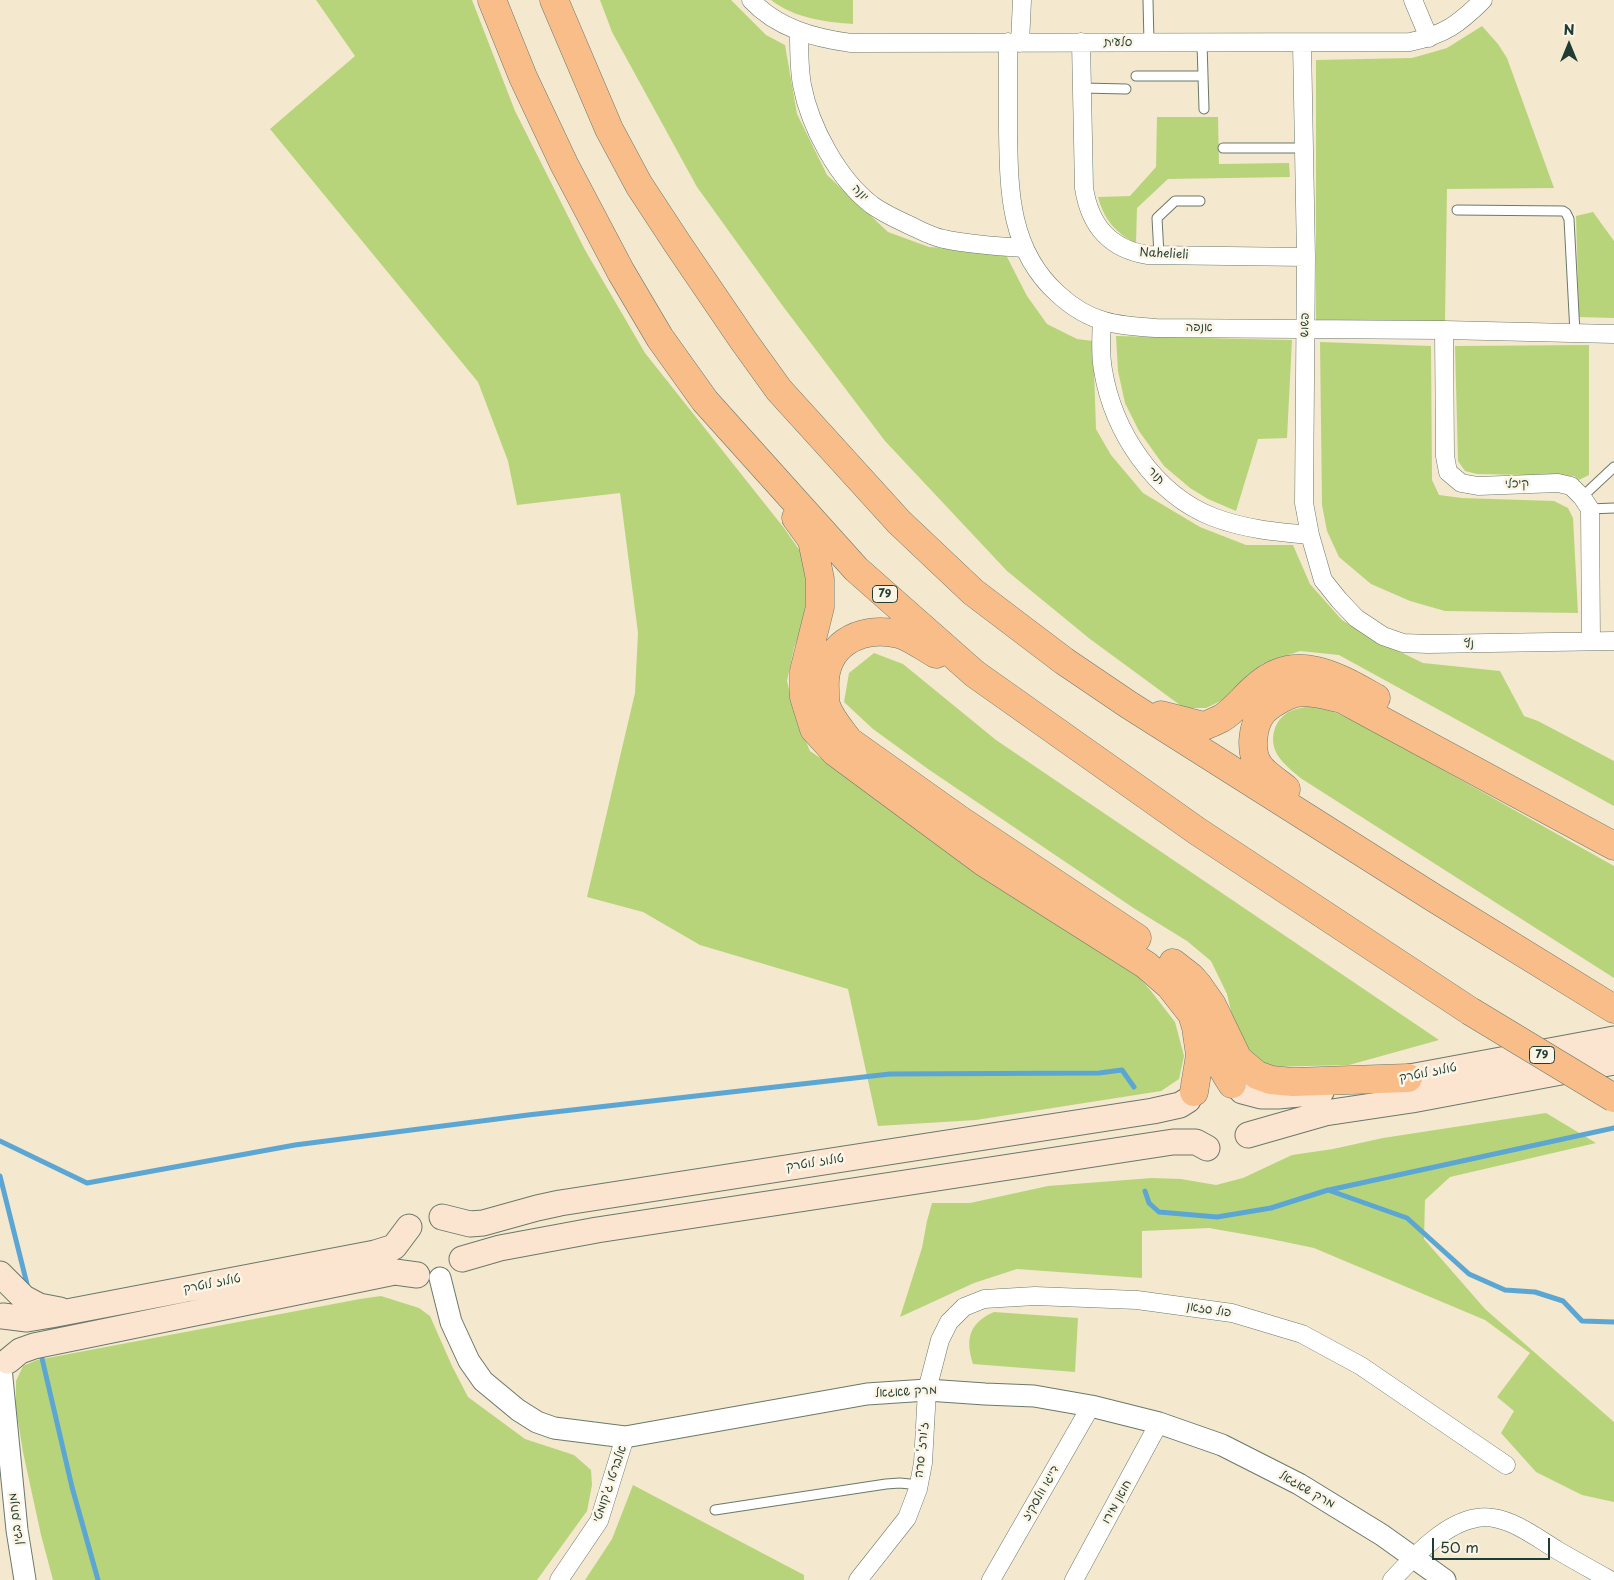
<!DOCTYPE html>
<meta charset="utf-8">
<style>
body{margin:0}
#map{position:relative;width:1614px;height:1580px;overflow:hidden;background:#f4e8cf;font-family:"Playpen Sans",sans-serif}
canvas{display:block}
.north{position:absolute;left:1544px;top:20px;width:50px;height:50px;-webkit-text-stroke:4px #fcf5e5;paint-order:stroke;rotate:0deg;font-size:14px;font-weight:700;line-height:20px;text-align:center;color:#1f3d34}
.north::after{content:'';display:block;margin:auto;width:18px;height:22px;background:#1f3d34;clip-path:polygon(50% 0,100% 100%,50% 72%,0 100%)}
.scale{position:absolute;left:1432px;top:1538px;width:118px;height:22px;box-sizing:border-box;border:2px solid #1f3d34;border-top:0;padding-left:6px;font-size:15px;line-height:18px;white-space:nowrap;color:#1f3d34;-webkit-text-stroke:4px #fcf5e5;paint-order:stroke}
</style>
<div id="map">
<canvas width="1614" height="1580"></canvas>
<div class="north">N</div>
<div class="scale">50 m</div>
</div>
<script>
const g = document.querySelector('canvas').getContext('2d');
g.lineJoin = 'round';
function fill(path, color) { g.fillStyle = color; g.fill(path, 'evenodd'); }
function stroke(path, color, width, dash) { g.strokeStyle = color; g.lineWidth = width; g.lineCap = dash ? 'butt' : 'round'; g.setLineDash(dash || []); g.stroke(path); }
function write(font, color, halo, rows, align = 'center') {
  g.font = font + ' "Playpen Sans","Playpen Sans Hebrew",sans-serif'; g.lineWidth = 5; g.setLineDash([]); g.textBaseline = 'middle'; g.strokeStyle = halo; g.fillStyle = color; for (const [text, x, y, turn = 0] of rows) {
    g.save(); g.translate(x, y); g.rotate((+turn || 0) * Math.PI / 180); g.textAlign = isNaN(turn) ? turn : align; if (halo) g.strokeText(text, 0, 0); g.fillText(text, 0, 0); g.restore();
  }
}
const green = new Path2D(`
 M316 0H472L515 111 585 250 645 353 784 528 807 561 808 597 805 618 794 648 787 681 796 718 810 751 1130 967 1151 991 1175 1022 1184 1056 1179 1079 1161 1091 976 1120 878 1126 848 989 700 945 643 912 587 897 635 693 638 633 620 493 517 505 508 461 478 382 270 129 355 56Z
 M600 0H731L766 35 785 45 797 114 827 175 888 232 929 247 1004 251 1027 296 1047 324 1077 339 1093 341 1096 429 1111 455 1143 493 1200 527 1246 545H1293L1310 584 1342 620 1382 643 1423 663 1500 671 1524 716 1538 721 1614 761V806L1339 655 1300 651 1262 664 1235 694 1206 708H1184L1090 639 1007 571 885 441 782 305 697 187 612 32Z
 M771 0H853V24C825 22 794 18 771 0Z
 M1482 26 1498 44 1507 58 1554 188 1447 189 1445 321 1316 322V60L1412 58 1447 48Z
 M1157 117H1218L1219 164 1289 163 1290 177 1168 179 1137 208 1136 243C1115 233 1104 219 1098 197L1130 196 1156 167Z
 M1593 212 1614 241V318L1579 317 1576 216Z
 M1116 336 1292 340 1287 438 1258 439 1236 511 1208 499 1190 488 1164 466 1139 431 1125 403 1118 371Z
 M1320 342 1431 346 1432 480 1439 495 1462 498 1554 501 1568 508 1573 518 1578 613 1445 611 1410 601 1371 584 1339 557 1327 531 1322 505Z
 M1589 345V475L1579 480 1574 476 1477 474 1465 471 1458 461 1455 346Z
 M874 653 903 664 996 740 1439 1040 1349 1065 1267 1067 1247 1056 1237 1037 1227 994 1211 961 1187 941 1135 909 928 769 873 729 844 702 849 673Z
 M1309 706 1325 708 1363 725 1614 866V978L1302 779C1285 765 1267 752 1275 728 1277 722 1281 717 1287 713 1293 709 1302 708 1309 706Z
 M1546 1113 1596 1143 1450 1177 1425 1200 1424 1239 1485 1309 1614 1422V1502L1582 1495 1536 1472 1501 1433 1514 1411 1497 1397 1530 1353 1485 1320 1314 1248 1266 1238 1209 1228 1142 1231V1278L1017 1269 974 1283 900 1317 922 1248 927 1221 932 1203H970L1048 1186 1152 1178 1181 1179 1216 1185 1243 1178 1292 1155 1333 1149 1383 1138Z
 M381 1296 419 1308 430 1316 452 1366 468 1397 525 1439 574 1455 591 1470 592 1485 587 1511 537 1580H53L41 1535 23 1452 16 1409V1381L23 1366 37 1360 360 1299Z
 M994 1312 1078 1318 1075 1372 973 1364C965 1339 969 1323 994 1312Z
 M633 1485 804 1575V1580H585L612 1539Z`);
const stream = new Path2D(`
 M0 1141 87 1183 295 1145 528 1115 890 1074 1099 1073 1122 1070 1134 1087
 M0 1176 27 1284
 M1329 1190 1614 1128
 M1145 1191 1149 1203 1159 1212 1217 1217 1271 1208 1328 1190 1407 1218 1469 1274 1505 1290 1535 1292 1563 1301 1582 1321 1614 1322
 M41 1354 72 1487 98 1580`);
const service = new Path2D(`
 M1148 0 1149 43
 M1202 43 1204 109
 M1136 76H1203
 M1082 88 1126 89
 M1223 148H1304
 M1457 210 1563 211 1566 213 1569 219 1575 333
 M1159 255 1157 218 1175 201H1200
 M1582 497 1614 467
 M1590 509 1614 508
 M715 1510 886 1484 900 1483 919 1485`);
const minor = new Path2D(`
 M751 0C777 28 814 38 851 43L1410 42C1444 35 1459 24 1483 0
 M1413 0 1429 38
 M799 32C799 50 799 68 802 85 810 127 838 179 872 205 883 213 896 219 909 225 920 230 932 237 944 239 970 245 997 246 1023 248
 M1008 42C1008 71 1008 100 1008 130 1009 191 1009 250 1058 294 1071 306 1086 316 1104 321 1121 326 1139 327 1156 328L1444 330 1614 334
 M1081 42 1084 188C1090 226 1110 249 1148 255L1306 257
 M1020 43 1022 0
 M1302 43 1306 257 1304 503 1310 535 1323 580 1339 600 1356 618 1383 636 1403 643 1428 644 1614 641
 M1102 321C1101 337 1100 354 1103 370 1113 431 1154 494 1213 517 1244 529 1276 532 1310 535
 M1444 330 1445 456 1448 472 1461 483 1478 486 1558 483 1571 486 1582 497 1590 509 1591 641
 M559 1580 599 1521 625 1437
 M858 1580 907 1518 918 1489 923 1463 927 1390 940 1340 949 1322 964 1307 984 1299 1035 1296 1137 1300 1232 1313 1302 1334 1361 1366 1506 1465
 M991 1580 1091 1406
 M1074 1580 1159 1423
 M1392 1580C1414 1557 1444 1523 1477 1518 1505 1513 1534 1536 1557 1550 1574 1560 1592 1570 1610 1580`);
const tertiary = new Path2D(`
 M440 1278 451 1322 469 1361 483 1381 518 1410 537 1422 554 1428 625 1437 867 1394 927 1390 985 1394 1034 1396 1091 1406 1159 1423 1222 1445 1299 1484 1382 1535 1445 1580
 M1 1368 17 1530 25 1580`);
const secondary = new Path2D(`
 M1388 1081 1614 1039
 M1242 1091 1261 1096H1278L1321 1092
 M1248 1135 1325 1113 1412 1100 1614 1062
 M442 1217 470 1224 483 1223 537 1208 560 1203 1153 1111 1180 1105 1188 1100
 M462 1259 500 1248 597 1230 1173 1142H1196L1207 1148
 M0 1274 24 1298 39 1306 60 1310
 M3 1316 27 1319 51 1315 375 1253 394 1247 409 1227
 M8 1361 20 1351 34 1346 395 1272 417 1275`);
const trunk = new Path2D(`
 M492 0 523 77 564 164 621 272 660 338 705 401 856 569 975 674 1197 831 1470 1011
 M554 0 609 129 639 185 677 243 743 340 779 390 899 522 973 592 1064 661 1129 705 1434 898 1614 1009
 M796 518 812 540 820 579V607L804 671V697L814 729 835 752 985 863 1146 965 1170 986 1192 1014 1196 1027 1200 1055 1194 1092
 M936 654C925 648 910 637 899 634 858 625 822 646 825 690 825 695 825 701 826 705 830 718 841 730 849 741L960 820 1137 938
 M1161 715 1204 726C1210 724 1216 721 1222 718 1235 710 1244 697 1256 687 1296 651 1337 676 1376 698
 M1286 789C1279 783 1265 774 1260 767 1249 753 1252 725 1263 712 1269 705 1286 695 1296 693 1310 690 1328 696 1342 699L1614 846
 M1173 963 1191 977 1198 985 1212 1005 1238 1059 1257 1075 1271 1080 1293 1082 1408 1078
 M1209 1026C1214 1051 1218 1063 1232 1084`);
const trunkBridge = new Path2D(`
 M1470 1011 1614 1098`);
const shields = [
 [885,594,25],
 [1542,1055,25]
];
const shieldNames = [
 ["79",885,594],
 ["79",1542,1055]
];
const streetNames = [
 ["סלעית",1118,43],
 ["יונה",860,193,46],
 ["Nahelieli",1164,254,3],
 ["פשוש",1305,325,-89],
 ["אנפה",1199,328],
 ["תור",1156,476,46],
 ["קיכלי",1517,484,-2],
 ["נץ",1469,644,-1],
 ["טולוז לוטרק",1428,1073,-11],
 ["טולוז לוטרק",815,1163,-9],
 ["טולוז לוטרק",212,1284,-11],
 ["פול סזאן",1209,1310,9],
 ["מרק שאגאל",906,1392,-3],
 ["ז'ורז' סרה",922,1450,-84],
 ["אלברטו ג'קומטי",610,1484,-71],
 ["מרק שאגאל",1307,1490,30],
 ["דייגו וולסקיז",1041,1493,-60],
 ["חואן מירו",1117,1502,-61],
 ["מנחם בגין",16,1519,-97]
];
fill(green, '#b8d47a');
stroke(stream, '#5ca6d4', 5);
stroke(service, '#6a796a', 11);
stroke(minor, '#6a796a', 19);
stroke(tertiary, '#6a796a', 23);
stroke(secondary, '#6a796a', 27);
stroke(trunk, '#6a796a', 29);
stroke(service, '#fff', 9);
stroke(minor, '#fff', 18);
stroke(tertiary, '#fff', 21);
stroke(secondary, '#fce5d0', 25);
stroke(trunk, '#f8bd89', 28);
stroke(trunkBridge, '#6a796a', 29, []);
stroke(trunkBridge, '#f8bd89', 28);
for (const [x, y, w] of shields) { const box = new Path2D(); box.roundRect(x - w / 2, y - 8.5, w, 17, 4); g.fillStyle = '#fcf5e5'; g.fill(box); stroke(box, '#1f3d34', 1); }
write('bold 11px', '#1f3d34', null, shieldNames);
write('12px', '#1f3d34', '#fcf5e5', streetNames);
</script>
